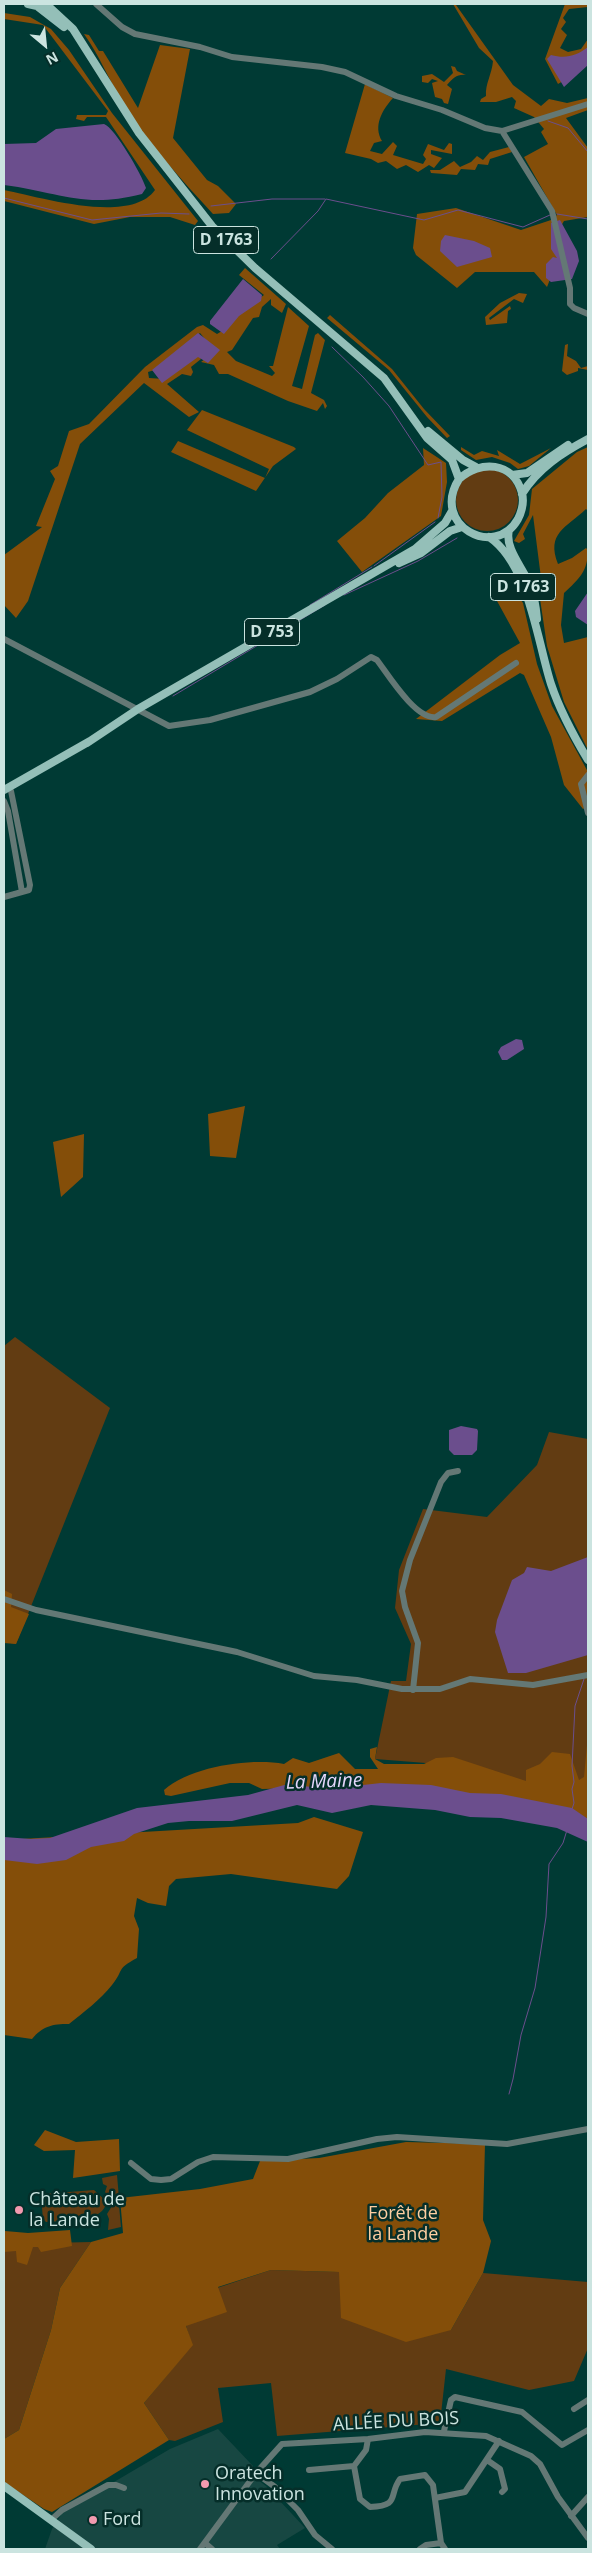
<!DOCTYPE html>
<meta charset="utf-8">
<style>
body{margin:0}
#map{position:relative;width:592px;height:2553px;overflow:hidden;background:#003a34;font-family:"Open Sans",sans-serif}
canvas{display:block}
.frame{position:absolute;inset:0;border:5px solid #cbe4e0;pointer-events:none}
.north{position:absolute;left:20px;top:20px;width:50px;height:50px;-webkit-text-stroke:4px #052e29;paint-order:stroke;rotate:152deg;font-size:14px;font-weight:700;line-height:20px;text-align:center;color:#cbe4e0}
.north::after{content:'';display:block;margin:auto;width:18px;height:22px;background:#cbe4e0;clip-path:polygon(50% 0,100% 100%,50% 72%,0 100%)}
</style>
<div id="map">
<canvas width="592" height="2553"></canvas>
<div class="frame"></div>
<div class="north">N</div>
</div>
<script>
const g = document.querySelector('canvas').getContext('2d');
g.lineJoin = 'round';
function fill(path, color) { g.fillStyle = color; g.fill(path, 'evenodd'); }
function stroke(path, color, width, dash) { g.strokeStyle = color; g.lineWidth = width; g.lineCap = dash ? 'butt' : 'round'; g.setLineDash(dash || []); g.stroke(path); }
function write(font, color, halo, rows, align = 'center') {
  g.font = font + ' "Open Sans",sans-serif'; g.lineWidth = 5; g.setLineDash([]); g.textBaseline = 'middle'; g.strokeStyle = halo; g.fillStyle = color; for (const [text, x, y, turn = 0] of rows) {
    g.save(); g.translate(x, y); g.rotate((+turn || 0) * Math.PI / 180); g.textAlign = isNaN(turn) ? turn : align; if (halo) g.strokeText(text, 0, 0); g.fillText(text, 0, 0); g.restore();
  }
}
const built = new Path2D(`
 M218 2429 253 2466 250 2474 266 2486 305 2528 277 2545 280 2549H45L52 2529 63 2512 170 2449Z`);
const green = new Path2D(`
 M456 500a31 31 0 1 1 62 0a31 31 0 1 1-62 0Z
 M15 1337 110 1408 16 1644 4 1642V1346Z
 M549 1432 588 1439V1814L426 1763 375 1759 391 1681H406L411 1644 395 1608 399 1570 423 1509 487 1517 537 1465Z
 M117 2175 119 2198 111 2199 105 2192 107 2186 103 2184 102 2178Z
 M94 2190 106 2201C106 2223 64 2220 46 2222L43 2219 41 2197 44 2194Z
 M119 2205 121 2227 108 2230 109 2219 107 2214 112 2206Z
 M91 2242 60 2288 51 2330 19 2430 4 2439V2244Z
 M271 2270 340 2272 451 2330 483 2273 588 2282V2348L574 2381 529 2390 446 2369 440 2423 277 2436 271 2383 218 2388 223 2422 175 2441 169 2440 144 2403 192 2345 186 2326 217 2288Z`);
const forest = new Path2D(`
 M453 4 456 5 513 85 541 106 549 99 567 103 588 98V110L566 118 588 148V217L564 221 553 240 558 259 547 287 534 272H475L457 288 416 255 413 248 417 214 456 208 521 230 551 220 557 215 524 157 548 144 541 132 544 129 534 117 514 108 516 101 512 97 496 102H480L481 99 486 96C485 84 492 74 493 61L479 48Z
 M565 4H588V7L569 9 563 18 566 22 561 29 567 35 560 48 568 52 581 49 588 39V52L563 81 558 84 545 59Z
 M4 13 30 17 51 29 69 50 112 113 198 221 195 225 170 217H130L94 224 4 201V190C40 197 130 225 155 190L106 117H87L84 121 76 119 77 115H106L108 111 43 25 4 19Z
 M84 34 89 35 99 51H103L138 108 160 45 190 49 173 138 207 180 218 186 236 204 229 213 213 214C181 179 148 144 124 104 109 81 100 56 84 34Z
 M451 66 455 67 457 71 466 75C457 74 453 78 447 85L452 89 448 104 444 103 442 99 435 97 432 83 438 81 432 79 428 83 422 82V76L432 74 444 82 453 73Z
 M365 84 393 98C382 110 373 126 382 141L374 143 370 151 382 154 393 142 397 146 393 155 423 164 426 159 423 155 428 144 444 150 449 143 452 144V154L431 150V154L442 158 434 168 429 165 418 172 406 165 397 169 386 161 378 163 371 159 345 153Z
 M509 147 512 152 490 159 488 165 478 164 475 170 461 169 457 175 431 173 430 170H440L454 161 460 167 471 162 477 156 483 160 490 152Z
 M245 268 286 304 282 313 271 305V299L262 307 259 317 253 318 232 350 227 352 236 361 272 376 275 373 269 366H273L288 307 309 326 292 386 302 389 315 335 318 333 325 340 311 393 324 400 327 406 325 409 323 403 317 411 288 401 228 374H219L214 365 201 362 215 351 200 333 161 368 148 372 149 378 164 379 198 354 201 359 191 367 193 372 191 376 182 374 167 384 199 412 189 417 144 383 80 444 28 601 16 618 4 605V555L42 527 36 526 55 479 50 471 58 466 69 431 89 424 145 367 197 327 203 325 217 334 227 328 241 311 264 295 239 275Z
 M519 293 527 294 523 303 514 299 489 318 490 320 510 306 511 309 508 311 507 323 486 325 485 317 500 303Z
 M330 315 392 369 424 409 450 436 447 438 427 417 389 370 327 318Z
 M568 344 567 356 576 361 581 368 588 366V370L578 368V371L567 375 562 371 565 345Z
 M202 410 294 447 296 449 273 466 256 491 171 452 178 441 265 478 269 469 187 430Z
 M461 447 474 455 482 451 499 456 497 450 520 464 551 448 529 466 518 469 510 463 492 457 476 460 461 450Z
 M588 447V511L586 509C566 528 546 533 558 564L572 558 586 548 588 550C588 571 579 579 564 593L561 625 564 643 588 637V750L564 702 547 646 539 592 541 578 533 515 523 534 525 539 519 543 514 541 529 515 532 489 577 452Z
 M423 448 446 463 447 482 441 516 362 572 337 541 365 518 388 493 424 465Z
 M508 582 523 603 537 664 552 706 588 772V806L583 809 564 785 551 737 524 675 520 673 442 721 416 719 500 655 520 643 491 590Z
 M245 1106 236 1158 210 1156 208 1114Z
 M84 1134 83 1177 61 1197 53 1142Z
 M4 1590 12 1594 11 1607 29 1614 16 1644 4 1643Z
 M588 1734V1823L341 1790 301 1788 262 1789 249 1783H230L171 1796 165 1795 164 1790C192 1766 251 1758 284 1764L293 1758 309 1763 339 1753 355 1769H378L370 1757V1749L377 1747 375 1759 384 1764H424L436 1758 453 1757 526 1781V1770L540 1764 552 1752 570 1754 579 1780 584 1777Z
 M314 1817 363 1832 349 1876 337 1889 231 1874 176 1879 169 1886 166 1906 148 1903 137 1898 134 1916 139 1929 137 1958C115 1970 125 1969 112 1985 100 2000 84 2012 69 2024 52 2024 43 2026 32 2039L4 2035V1840L298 1823Z
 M45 2130 76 2142 119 2139 120 2171 73 2178 75 2150 44 2151 34 2145Z
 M406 2142 485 2144 483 2220 491 2241 483 2273 451 2330 406 2342 341 2318 339 2272 271 2270 218 2287 227 2312 186 2326 193 2345 144 2403 169 2440 52 2512 44 2509 4 2482V2439L19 2430 51 2330 60 2288 91 2242 123 2233 120 2198 200 2189 253 2179 260 2161 319 2158Z
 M70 2230 72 2246 41 2252 38 2247H33L27 2265 17 2262 16 2251 4 2252 5 2231 28 2233Z`);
const water = new Path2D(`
 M588 47V65L564 87 547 59 551 55C566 59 576 56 588 47Z
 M104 124C115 128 142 175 146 188L142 194C83 209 59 192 4 185V144L36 143 56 129Z
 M560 220 577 251 579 261 572 279 551 282 546 278V264L553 257 557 258 551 249V223Z
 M445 235 474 241 490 248 492 257 457 267 440 251 441 241Z
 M243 279 262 295 261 301 239 316 224 334 210 324V321Z
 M198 333 220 350 208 363 198 357 162 383 152 370Z
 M588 592V625L576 617 575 611Z
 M516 1039 522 1040 524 1049 507 1060H502L498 1052 501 1047Z
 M461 1426 477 1429 478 1431 477 1450 472 1455H454L449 1450V1430Z
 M588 1557V1655L526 1673H508L495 1632 497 1620 512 1580 524 1573 527 1567 551 1571Z
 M381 1783 431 1785 470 1793 501 1794 572 1808 588 1819V1842L557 1828 501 1818 470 1817 435 1810 371 1805 332 1813 297 1805 232 1821H189L168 1823 134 1834 124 1841 91 1847 66 1860 37 1864 4 1860V1837L31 1839 50 1838 137 1808 248 1795 288 1784 327 1789Z`);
const stream = new Path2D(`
 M548 121 568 128 588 152
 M4 198 92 220 161 213 189 214
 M211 206 272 199H325
 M557 214 588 219
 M271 259 318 211 326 199 424 220 458 210 523 227 550 215
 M332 347 363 377 389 406 428 465 441 462 442 497 438 518
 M374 566 435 522
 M344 595 418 561 457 538
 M310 605 372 567
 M173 696 325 605
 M572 1809 574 1803 572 1789 574 1782 572 1766 575 1706 584 1679
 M509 2094 513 2079 521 2035 535 1988 546 1917 549 1864 563 1843 567 1830`);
const minor = new Path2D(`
 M96 4 122 27 135 34 200 47 232 57 322 67 345 72 396 96 442 110 485 128 502 131 552 211 570 288V304L574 308 588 314
 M502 131 588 104
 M4 639 169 726 210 720 310 692 337 679 371 657 377 660C389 676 416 720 436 717L516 663
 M588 775 581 784 588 813
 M4 801 8 811 22 892
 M4 897 29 890 30 885 11 791
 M4 1599 36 1610 237 1652 314 1676 357 1680 402 1689H440L470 1679 533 1685 588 1675
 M413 1690 418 1643 405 1607 402 1591 410 1560 441 1482 448 1473 458 1471
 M131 2163 151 2179 161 2180 171 2179 198 2162 213 2157 288 2159 377 2139 397 2137 507 2144 588 2129
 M574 2409 588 2400
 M444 2431 451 2400 455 2397 522 2412 562 2445 588 2430
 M368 2439 366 2450 354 2466 360 2499 370 2507C401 2506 388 2495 400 2479L425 2475 433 2485 441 2543 445 2549
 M487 2460 500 2469 505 2489 502 2492
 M309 2470 354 2466
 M256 2473 275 2487 298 2510 315 2535 332 2549
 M435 2498 465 2492 499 2441
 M571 2516 588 2497
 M51 2520 62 2510 108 2485H116L124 2488
 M205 2543 212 2549
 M200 2549 256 2473 282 2444 368 2439 425 2432 486 2436 531 2456 540 2464 558 2497 588 2538
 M420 2549 426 2545 441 2543`);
const major = new Path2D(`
 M28 4 37 6 64 27
 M46 4 73 29 139 133 212 226 255 268 384 378 427 438 452 460 459 479C430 525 495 560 518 519 522 511 524 501 522 493 513 461 480 460 459 479
 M428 431 463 460 476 467
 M512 475 527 473 568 445
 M522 494C538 468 562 453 588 439
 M509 530C504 549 525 570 531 588 535 598 536 609 537 619
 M489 537C529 564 537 640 551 684 560 711 573 735 588 760
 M399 563 421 553 450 531 462 527
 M87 743 138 709 415 549 445 523 452 511
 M4 790 90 741
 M4 2486 91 2549`);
const markers = [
 [19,2210,5,"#f29aaf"],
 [205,2484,5,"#f29aaf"],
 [93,2520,5,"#f29aaf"]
];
const shields = [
 [226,240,65],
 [523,587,65],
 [272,632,55]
];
const shieldNames = [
 ["D 1763",226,240],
 ["D 1763",523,587],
 ["D 753",272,632]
];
const poiNames = [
 ["Château de",29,2200],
 ["la Lande",29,2221],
 ["Oratech",215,2474],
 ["Innovation",215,2495],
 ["Ford",103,2520]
];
const parkNames = [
 ["Forêt de",403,2214],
 ["la Lande",403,2235]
];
const streetNames = [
 ["ALLÉE DU BOIS",396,2422,-3]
];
const waterNames = [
 ["La Maine",324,1782,-2]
];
fill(built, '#174742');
fill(green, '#623c12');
fill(forest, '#844e09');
fill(water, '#6b4e8d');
stroke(stream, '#6b4e8d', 1);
stroke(minor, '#647875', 6);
stroke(major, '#94bfb8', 8);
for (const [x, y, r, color] of markers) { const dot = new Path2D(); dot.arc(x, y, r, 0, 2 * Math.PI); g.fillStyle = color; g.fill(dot); stroke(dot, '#052e29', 2); }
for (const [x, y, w] of shields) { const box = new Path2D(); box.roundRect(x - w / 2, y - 13.5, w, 27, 4); g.fillStyle = '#052e29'; g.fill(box); stroke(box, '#cbe4e0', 1); }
write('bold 16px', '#cbe4e0', null, shieldNames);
write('18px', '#cbe4e0', '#052e29', poiNames, 'left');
write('18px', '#fecea1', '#052e29', parkNames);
write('18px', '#cbe4e0', '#052e29', streetNames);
write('italic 19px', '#e6d7fc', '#052e29', waterNames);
</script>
